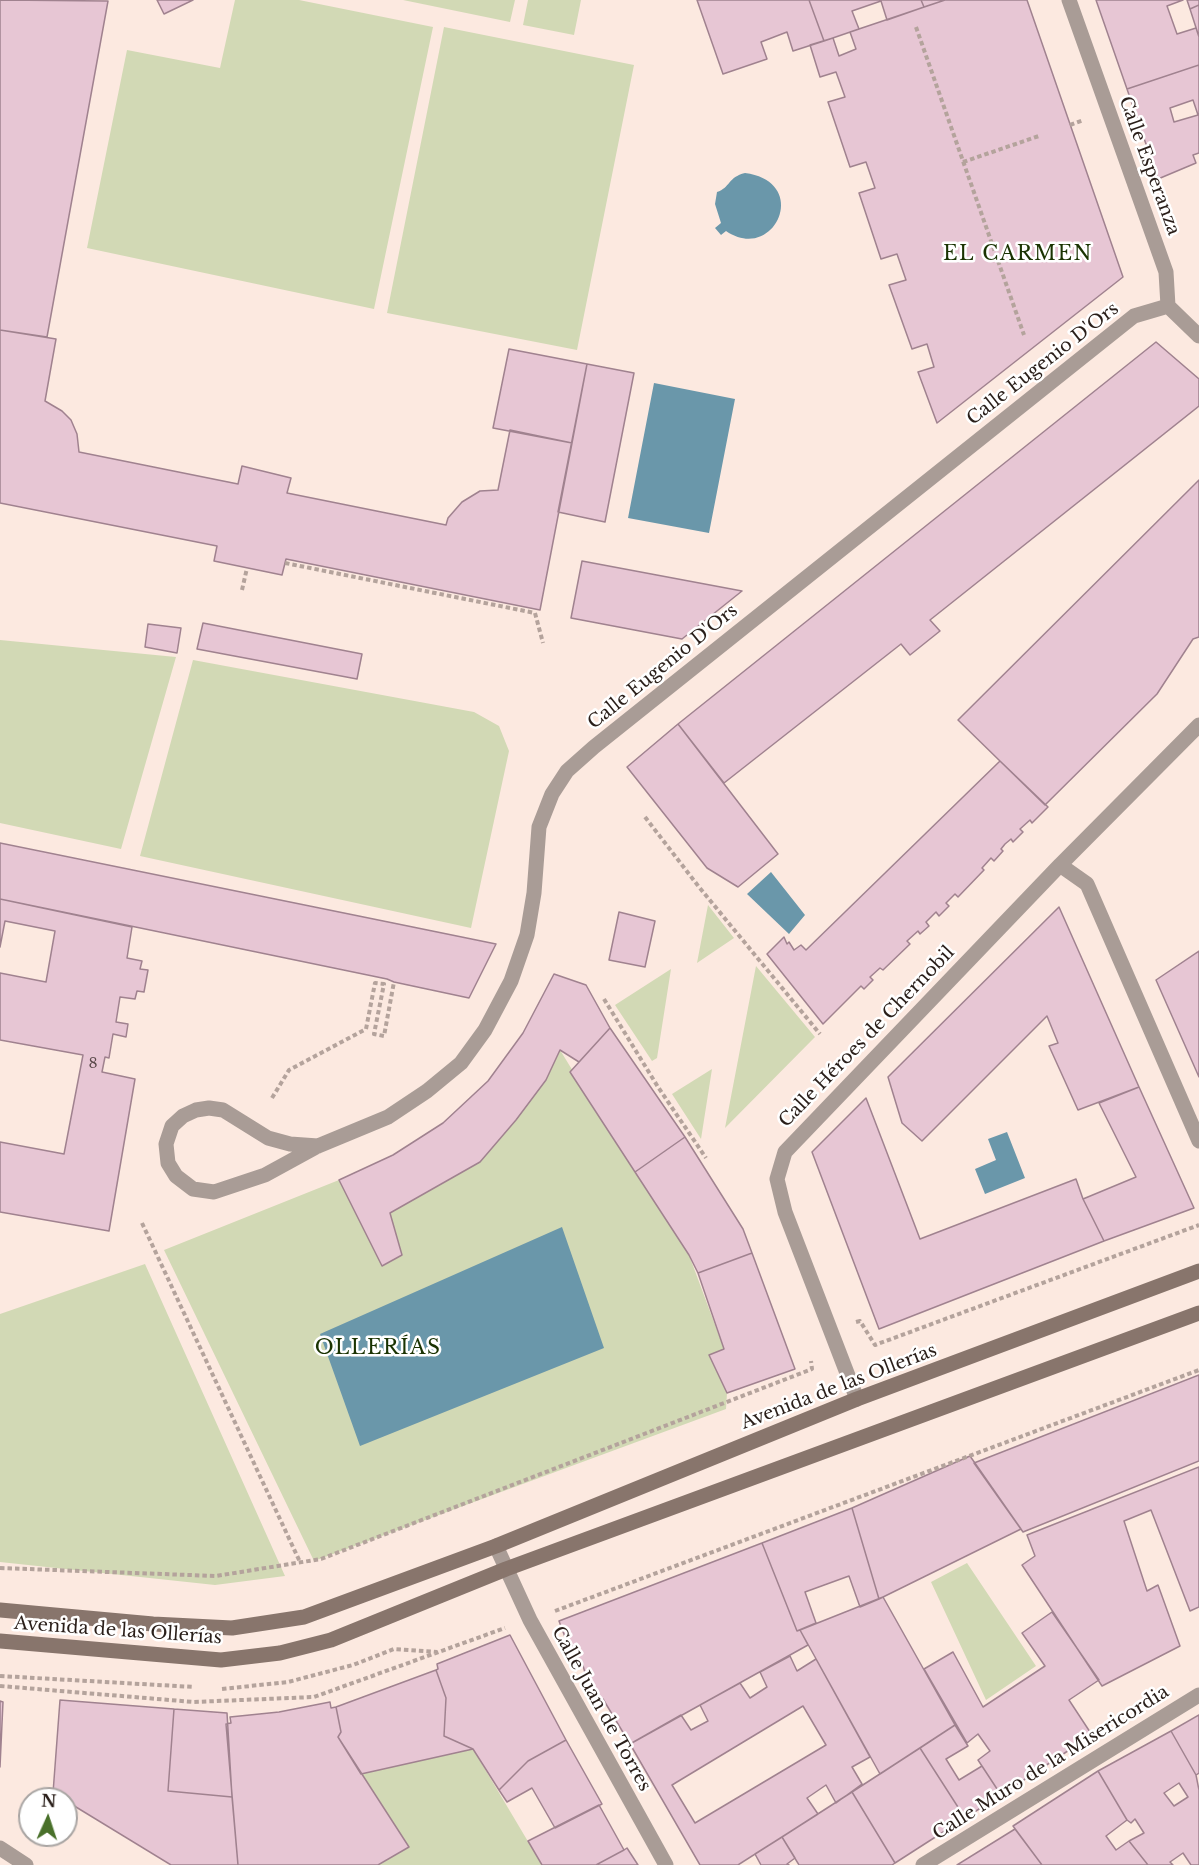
<!DOCTYPE html>
<meta charset="utf-8">
<style>
body{margin:0}
#map{position:relative;width:1199px;height:1865px;overflow:hidden;background:#fce9e0;font-family:"Libre Baskerville",serif}
canvas{display:block}
.north{position:absolute;left:18px;top:1787px;width:60px;height:60px;box-sizing:border-box;background:#fff;border:2px solid #a9a5a3;border-radius:50%;rotate:3deg;font-size:16px;font-weight:700;line-height:24px;text-align:center;color:#291e19}
.north::after{content:'';display:block;margin:auto;width:21px;height:27px;background:#49702a;clip-path:polygon(50% 0,100% 100%,50% 72%,0 100%)}
</style>
<div id="map">
<canvas width="1199" height="1865"></canvas>
<div class="north">N</div>
</div>
<script>
const g = document.querySelector('canvas').getContext('2d');
g.lineJoin = 'round';
function fill(path, color) { g.fillStyle = color; g.fill(path, 'evenodd'); }
function stroke(path, color, width, dash) { g.strokeStyle = color; g.lineWidth = width; g.lineCap = dash ? 'butt' : 'round'; g.setLineDash(dash || []); g.stroke(path); }
function write(font, color, halo, rows, align = 'center') {
  g.font = font + ' "Libre Baskerville",serif'; g.lineWidth = 5; g.setLineDash([]); g.textBaseline = 'middle'; g.strokeStyle = halo; g.fillStyle = color; for (const [text, x, y, turn = 0] of rows) {
    g.save(); g.translate(x, y); g.rotate((+turn || 0) * Math.PI / 180); g.textAlign = isNaN(turn) ? turn : align; if (halo) g.strokeText(text, 0, 0); g.fillText(text, 0, 0); g.restore();
  }
}
const green = new Path2D(`
 M235 0H299L433 27 374 309 87 248 127 50 220 68Z
 M403 0H515L510 22Z
 M528 0H581L574 35 523 25Z
 M444 27 634 65 577 350 387 313Z
 M0 640 176 657 121 849 0 823Z
 M193 660 474 712 499 726 509 751 471 928 140 856Z
 M708 905 734 938 697 963Z
 M756 966 815 1037 725 1128Z
 M671 969 657 1058 652 1061 615 1005Z
 M560 1050 635 1172 689 1255 724 1349 709 1355 727 1393 726 1409 314 1561 164 1250 339 1180 383 1266 402 1255 390 1213 480 1162 516 1120 546 1080Z
 M712 1069 701 1139 672 1094Z
 M145 1264 285 1576 215 1585 0 1562V1314Z
 M967 1563 1036 1666 986 1700 931 1582Z
 M473 1749 542 1865H378L409 1847 361 1774Z`);
const water = new Path2D(`
 M745 173C812 182 774 264 726 231L721 235 715 228 721 223 715 204 717 192C730 188 728 177 745 173Z
 M654 383 735 399 709 533 628 518Z
 M771 872 805 915 789 934 747 894Z
 M1007 1132 1025 1178 985 1194 975 1169 996 1160 988 1139Z
 M562 1227 604 1348 360 1446 320 1334Z`);
const building = new Path2D(`
 M0 0 108 1 47 337 0 330Z
 M157 0H193L164 14Z
 M697 0H809L824 41 793 51 787 32 761 42 767 59 723 74Z
 M809 0H921L924 7 887 20 881 1 852 11 859 29 824 41Z
 M921 0H945L924 7Z
 M945 0H1027L1123 277 937 423 918 372 934 367 927 344 912 349 889 285 906 280 897 254 881 259 859 193 875 188 866 162 850 167 828 102 845 97 836 72 820 77 810 45 833 38 839 56 856 49 850 32Z
 M1096 0H1183L1167 6 1177 34 1196 28 1199 37V65L1127 89Z
 M1187 0H1199V5L1190 9Z
 M1199 5V37L1190 9Z
 M1199 65V153L1193 155 1196 163 1158 179 1127 89ZM1193 100 1198 115 1174 122 1170 108Z
 M0 330 56 339 45 401 62 411 71 420 77 434 79 452 238 484 242 466 291 478 287 493 446 525 448 518 462 502 480 491 498 490 510 430 572 443 540 610 286 559 282 575 214 561 217 546 0 503Z
 M1156 342 1199 379V406L930 620 940 631 910 655 901 644 724 783 678 724Z
 M509 349 587 364 572 443 493 428Z
 M587 364 634 373 605 522 558 512Z
 M1199 480V637L1193 639 1157 694 1045 805 958 720Z
 M582 561 742 591 682 639 571 618Z
 M203 623 362 654 357 679 197 649Z
 M148 624 181 628 177 653 145 647Z
 M678 724 778 854 738 887 707 868 627 767Z
 M1000 761 1048 807 1032 823 1030 820 1020 829 1023 832 1013 842 1011 839 1005 844 1001 849 1003 851 994 861 991 858 982 868 984 870 958 897 955 894 946 903 949 906 939 916 936 912 926 922 929 926 920 934 918 931 907 941 910 944 883 970 880 968 870 977 873 980 864 989 861 986 823 1024 767 954 784 937 787 944 789 942 794 950 801 945 806 950Z
 M0 843 398 924 496 944 469 998 394 982 387 979 0 899Z
 M0 899 132 927 127 958 142 961 140 969 148 970 144 992 137 991 135 999 120 997 116 1022 128 1024 126 1037 113 1034 109 1058 105 1057 102 1072 135 1079 109 1231 0 1212V1142L64 1154 83 1055 0 1040V973L46 982 55 931 5 921 0 947Z
 M1059 907 1139 1087 1078 1110 1049 1046 1058 1043 1047 1016 922 1141 902 1123 888 1077Z
 M619 912 655 921 645 967 609 960Z
 M1199 951V1077L1156 980Z
 M554 974 586 985 610 1028 579 1062 560 1050 546 1080 516 1120 480 1162 390 1213 402 1255 382 1266 339 1180 393 1155 443 1123 488 1081 523 1033Z
 M610 1028 685 1137 635 1172 570 1072Z
 M1139 1087 1194 1208 1104 1241 1083 1199 1136 1177 1099 1103Z
 M866 1098 920 1239 1076 1179 1083 1199 1104 1241 879 1329 812 1152Z
 M685 1137 743 1229 752 1253 698 1273 689 1255 635 1172Z
 M752 1253 795 1369 727 1393 709 1355 724 1349 698 1273Z
 M1199 1375V1461L1023 1532 974 1463Z
 M970 1456 1021 1529 879 1599 852 1508Z
 M1199 1467V1607L1190 1611 1151 1510 1124 1521 1147 1591 1158 1585 1180 1646 1102 1686 1022 1565 1035 1556 1027 1535Z
 M852 1508 879 1599 860 1607 849 1576 805 1592 816 1623 797 1631 762 1543Z
 M762 1543 797 1631 800 1630 808 1645 630 1744 603 1699H599L591 1680H587L582 1662H579L571 1644 568 1645 559 1621Z
 M883 1597 955 1725 880 1774 800 1630Z
 M1052 1612 1099 1680 1069 1700 1092 1735 1001 1795 978 1760 990 1751 978 1734 967 1743 924 1669 953 1652 983 1707 1045 1666 1022 1633Z
 M510 1635 566 1740 528 1761 499 1790 473 1749 444 1736 446 1698 436 1670 438 1669 437 1664Z
 M790 1656 797 1671 816 1659 870 1757 852 1767 862 1784 836 1803 826 1785 807 1798 818 1814 738 1865H700L630 1744 681 1715 691 1730 708 1721 700 1705 740 1683 750 1698 767 1687 760 1672ZM803 1706 826 1745 695 1823 672 1785Z
 M436 1670 446 1698 444 1736 473 1749 361 1774 338 1737 341 1732 336 1707Z
 M60 1700 174 1709 168 1791 232 1797 238 1865H171L53 1793Z
 M0 1701 3 1702 0 1767Z
 M330 1702 331 1708 336 1707 341 1732 338 1737 409 1847 378 1865H238L226 1724 231 1723 230 1717 279 1712Z
 M174 1709 227 1713 232 1797 168 1791Z
 M1199 1715V1773L1196 1775 1171 1731Z
 M955 1725 968 1746 946 1759 959 1780 982 1766 1001 1795 965 1818 920 1748Z
 M1171 1731 1196 1775 1199 1790V1865H1191L1183 1853 1170 1862 1173 1865H1148L1129 1841 1144 1833 1135 1819 1131 1823 1127 1820 1098 1771ZM1179 1783 1188 1797 1174 1806 1164 1793Z
 M566 1740 602 1804 555 1828 532 1788 507 1802 499 1790 528 1761Z
 M920 1748 965 1818 895 1863 852 1792Z
 M1098 1771 1127 1820 1106 1836 1116 1850 1129 1841 1148 1865H1042L1013 1826Z
 M852 1792 895 1863 892 1865H799L782 1837Z
 M599 1805 624 1850 596 1865H542L528 1841Z
 M1015 1829 1042 1865H957Z
 M782 1837 795 1858 787 1864 789 1865H761L755 1854Z
 M627 1848 638 1865H596L624 1850Z`);
const path = new Path2D(`
 M916 27 1024 335
 M1070 125 1084 120
 M963 162 1039 136
 M285 563 535 613 543 643
 M242 590 247 568
 M645 817 699 887 820 1034
 M604 999 658 1087 706 1158
 M272 1098 289 1070 366 1029 375 983 384 984 374 1034 384 1036 394 982
 M142 1223 300 1562
 M856 1322 860 1321 875 1345 1199 1225
 M0 1568 216 1576 321 1559 812 1369 811 1361
 M555 1611 1199 1370
 M0 1676 194 1687
 M0 1686 194 1702 314 1697 505 1628
 M222 1689 288 1682 353 1665 394 1649 437 1652`);
const pedestrian = new Path2D(`
 M0 1848 26 1865`);
const minor = new Path2D(`
 M1069 0 1166 272 1168 306 1199 336
 M1199 725 1060 865 1087 884 1199 1141
 M318 1146 290 1144 268 1138 223 1110 209 1108 196 1110 183 1116 172 1126 166 1144 168 1163 176 1176 193 1189 214 1192 265 1175 318 1146 388 1117 427 1091 461 1063 485 1030 511 981 527 935 534 893 539 827 552 794 567 771 594 747 1134 316 1168 306
 M857 1399 785 1212 777 1179 785 1152 1060 865
 M496 1546 530 1620 666 1865
 M923 1865 1199 1695`);
const secondary = new Path2D(`
 M0 1610 153 1624 232 1628 304 1617 496 1546 857 1399 1199 1271
 M0 1641 221 1660 280 1653 331 1640 506 1569 1199 1313`);
const numberNames = [
 ["8",93,1064]
];
const streetNames = [
 ["Calle Esperanza",1149,166,70],
 ["Calle Eugenio D'Ors",1043,364,-38],
 ["Calle Eugenio D'Ors",663,667,-39],
 ["Calle Héroes de Chernobil",867,1037,-46],
 ["Avenida de las Ollerías",839,1387,-21],
 ["Avenida de las Ollerías",118,1631,4],
 ["Calle Juan de Torres",601,1709,61],
 ["Calle Muro de la Misericordia",1051,1763,-32]
];
const neighbourhoodNames = [
 ["EL CARMEN",1018,254],
 ["OLLERÍAS",378,1348]
];
fill(green, '#d2d9b5');
fill(water, '#6a97aa');
fill(building, '#e7c6d4');
stroke(building, '#a0828f', 1.5);
stroke(path, '#b4a39c', 4, [4.5, 3]);
stroke(pedestrian, '#a99c96', 15);
stroke(minor, '#a99c96', 15);
stroke(secondary, '#88756c', 15);
write('15px', '#584848', null, numberNames);
write('18px', '#291e19', '#fff', streetNames);
g.letterSpacing = '1.5px';
write('20px', '#1a3302', '#fff', neighbourhoodNames);
g.letterSpacing = '0px';
</script>
